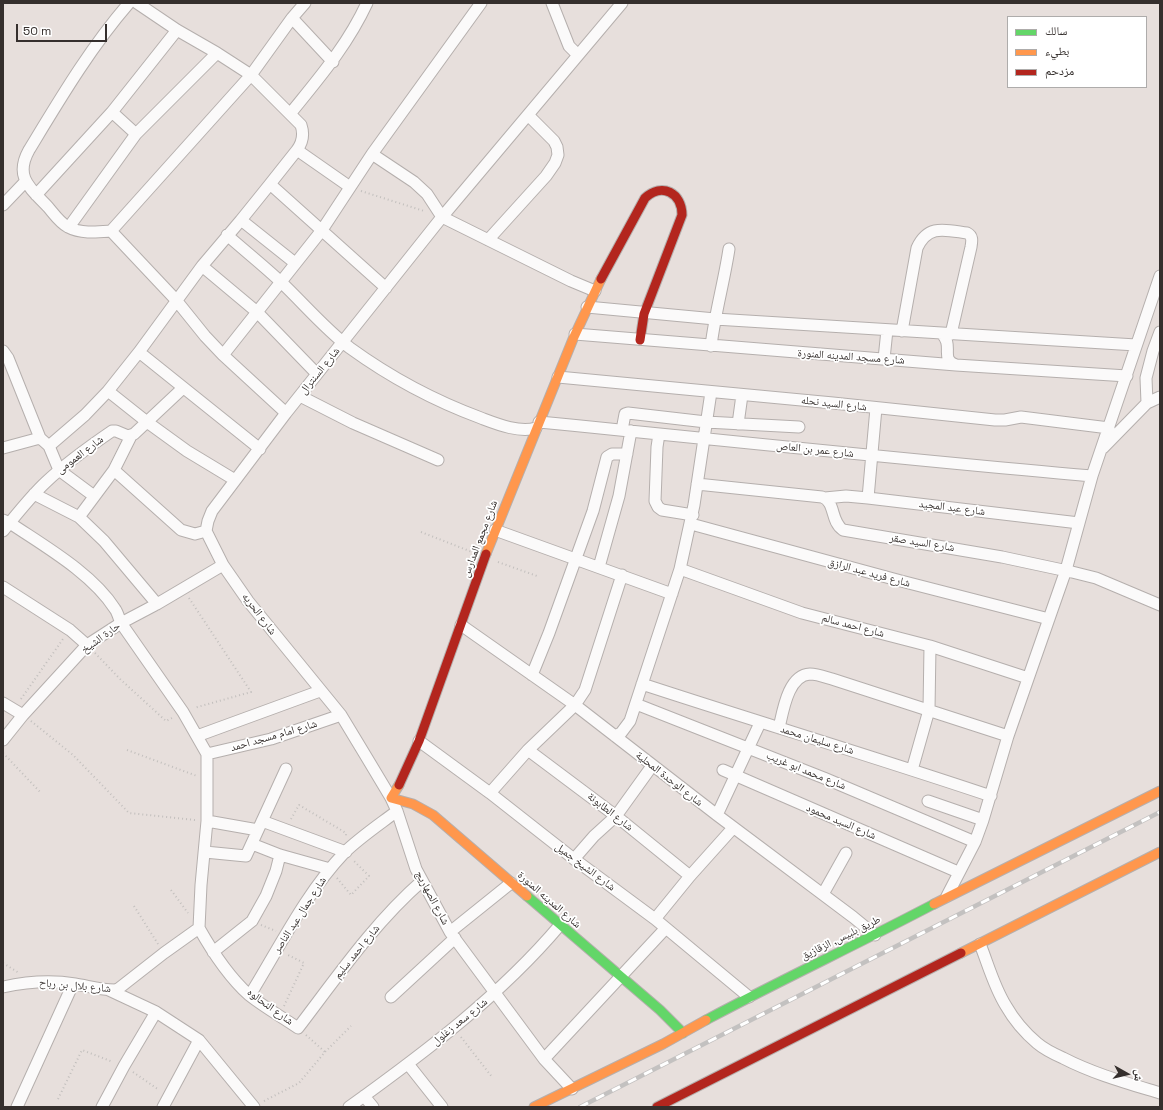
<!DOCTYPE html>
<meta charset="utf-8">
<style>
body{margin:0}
#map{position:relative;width:1163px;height:1110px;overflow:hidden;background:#e7dfdc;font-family:"Space Grotesk","Noto Naskh Arabic",sans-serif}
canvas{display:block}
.frame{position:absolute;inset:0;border:4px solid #352f2d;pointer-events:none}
.legend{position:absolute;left:1007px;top:16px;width:140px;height:72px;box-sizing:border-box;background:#fff;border:1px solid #aeacab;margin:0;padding:5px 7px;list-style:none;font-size:12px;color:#352f2d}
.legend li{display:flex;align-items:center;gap:8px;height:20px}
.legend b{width:20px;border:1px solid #aeacab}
.north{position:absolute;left:1107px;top:1054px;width:40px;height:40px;-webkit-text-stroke:3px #fff;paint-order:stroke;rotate:98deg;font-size:11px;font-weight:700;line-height:16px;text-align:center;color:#352f2d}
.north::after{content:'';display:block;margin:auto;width:14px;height:18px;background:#352f2d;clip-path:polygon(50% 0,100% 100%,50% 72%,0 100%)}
.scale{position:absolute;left:16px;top:24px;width:91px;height:18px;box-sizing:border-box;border:2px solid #352f2d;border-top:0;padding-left:5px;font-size:12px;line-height:14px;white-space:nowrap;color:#352f2d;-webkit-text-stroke:3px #fff;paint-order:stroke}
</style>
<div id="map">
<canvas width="1163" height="1110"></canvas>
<div class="frame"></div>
<ul class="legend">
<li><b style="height:5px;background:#63d668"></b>سالك</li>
<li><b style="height:5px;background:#ff974d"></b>بطيء</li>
<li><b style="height:5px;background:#b3261e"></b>مزدحم</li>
</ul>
<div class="north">ش</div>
<div class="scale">50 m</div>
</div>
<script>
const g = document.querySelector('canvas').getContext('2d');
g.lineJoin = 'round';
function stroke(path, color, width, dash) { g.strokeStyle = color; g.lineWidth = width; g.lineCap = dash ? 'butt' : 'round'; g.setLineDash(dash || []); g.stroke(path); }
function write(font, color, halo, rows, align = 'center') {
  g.font = font + ' "Space Grotesk","Noto Naskh Arabic",sans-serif'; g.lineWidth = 3.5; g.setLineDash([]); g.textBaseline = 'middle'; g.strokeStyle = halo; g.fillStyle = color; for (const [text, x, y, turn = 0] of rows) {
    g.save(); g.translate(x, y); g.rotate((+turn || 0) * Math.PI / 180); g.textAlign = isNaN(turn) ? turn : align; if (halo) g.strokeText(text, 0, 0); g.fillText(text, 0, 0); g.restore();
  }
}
const path = new Path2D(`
 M361 191 424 211
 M421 532 472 552
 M498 562 537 576
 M189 598 251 692 194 708
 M95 653 120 679 166 721 174 717
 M21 699 63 639
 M31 721 73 755 129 813 195 820
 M127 750 197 776
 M3 753 41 793
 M291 819 299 805 346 833V836
 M337 878 351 895 369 876 353 860
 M171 890 188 913
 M134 906 158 944
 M261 925 276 931
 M3 963 19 973
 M284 1006 304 963 286 954
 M306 1035 325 1052
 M461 1037 492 1077
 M133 1072 159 1090
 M58 1099 82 1050 113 1062
 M264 1101 299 1083 325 1052 351 1026`);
const street = new Path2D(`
 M137 3 177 30 217 53 251 75 301 125C304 134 303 142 297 150L350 187
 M305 3 292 18 333 62
 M552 3 569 46 578 55
 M290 114C319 78 347 46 367 3
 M136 134 112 112 177 30
 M372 154 481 3
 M270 184 297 150
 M36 195 112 112
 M3 205 25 182
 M241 220 270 184 386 288
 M69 227 136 134 217 53
 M111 231C98 232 81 234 68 227 60 223 54 214 48 207 30 188 14 177 29 150 60 99 90 48 129 3
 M227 235C245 251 264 266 282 283 304 304 325 329 350 348 390 377 435 401 481 418 497 424 519 433 536 428
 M488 240 546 176 555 163 558 155 557 147 554 141 528 115
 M202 266 257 312 317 374
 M587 307 715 319 1136 345
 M902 331 917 248C928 224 945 230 967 233 973 236 972 241 971 247L951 334
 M941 333C955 346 939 359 956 365
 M575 334 956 365 1127 376
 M711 346C715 313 724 282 729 249
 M3 351 8 358 40 438 49 446 59 470 94 496
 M223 355 322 230 372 154 414 182 427 194 442 217 571 281 595 291
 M884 359 887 330
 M558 377 833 403 995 420H1005L1021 417 1109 428
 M108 391 139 352
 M300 396 353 423 438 460
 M1147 403 1146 378 1153 351 1160 332
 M286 413 223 355 205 336 176 300 111 231 251 75 292 18
 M539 422C723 440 907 460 1092 476
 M738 424 742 395
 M622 430 625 414 628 413 706 422 799 427
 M659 434 657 447 655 501 658 507 662 510 693 515
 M49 446 85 415 108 391 147 422 187 451 235 480
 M3 448 40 438
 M1103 448 1147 403 1160 397
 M260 449 139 352 202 266 241 220 295 263
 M114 470 181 530 195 534 206 531
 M697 484 822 497C836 502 830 521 843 530L1002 557 1072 572 1096 578 1160 605
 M34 494 79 517 104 541 157 604
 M825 498 846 496 868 498 1079 523
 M868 498 876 408
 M79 517 114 470 131 436
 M3 520 10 523C44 546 92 573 115 609 118 613 119 619 121 623L183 712 207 754V821L201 885 199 928
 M691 524 901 581 1049 619
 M495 530 672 594
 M3 531C17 514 30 497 46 482 66 463 90 446 112 431H116L128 436 134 434 183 388
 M206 531 208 521 212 511 286 413 442 217 622 3
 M206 531 223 565 248 601 341 715 367 758 391 798 397 811 416 869 450 932 544 1059 572 1089
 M599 567 619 496 631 431
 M680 569 802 613 930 646 1028 678
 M3 587 70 630 87 645
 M461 625 575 705 717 815 853 917 875 935
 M532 675 549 633 593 511 607 457 612 454H627
 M642 684C758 722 875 757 991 796
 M3 703 23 715
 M636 704 824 778 975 842
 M779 728C783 711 788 675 810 674 817 674 825 677 832 679L1008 736
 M197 736 320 691
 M615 736 621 733 630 721 680 569 694 505 711 392
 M3 740 23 715 87 645 121 623 157 604 223 565
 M419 741 490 793 574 859 655 919 749 997
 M528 750 616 816 690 876
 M207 754 271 739 341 715
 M723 770 958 872
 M912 770 929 710 930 646
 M490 793 528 750 575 705 585 690 622 575
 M928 801 983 820
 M717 815 760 723
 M207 821 258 830
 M262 821 346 852
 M252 844 280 855 330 869
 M205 852 246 856 286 769
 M574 859 594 836 616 816 652 766
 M823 894 846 853
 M947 896 975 842 983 820 1008 736 1066 570 1092 476 1160 276
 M655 919 690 876 733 828
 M199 928C213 953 228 976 249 995 264 1007 282 1017 298 1028 337 977 374 923 422 881
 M450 932 511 883
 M980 944C988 964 994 987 1006 1006 1014 1020 1024 1032 1037 1043 1044 1049 1054 1054 1063 1058 1094 1074 1127 1083 1160 1093
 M213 952 252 921 266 896 276 871 280 855
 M3 987C26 982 51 980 75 984 88 986 101 990 115 990L118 989 164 953 199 928
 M109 990 156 1012 199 1040 254 1107
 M250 995C279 948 306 893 344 853 359 838 380 824 397 811
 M391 997 455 938
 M544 1059 665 929
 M408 1064 442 1107
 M364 1096 373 1107
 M17 1107 73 984
 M102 1107 124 1066 156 1012
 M163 1107 199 1040
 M349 1107C424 1053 500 996 560 925`);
const fast = new Path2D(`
 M527 896 660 1010 683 1033
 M706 1020C781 980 858 944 934 904`);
const slow = new Path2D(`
 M486 554 573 339 601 279
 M399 785 391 798 413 804 433 815 527 896
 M934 904 1160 791
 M961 953 1160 852
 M534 1107 663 1044 706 1020`);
const jam = new Path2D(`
 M601 279 645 198C662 182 682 193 682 215L644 314 640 340
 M399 785 419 741 486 554
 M657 1107 961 953`);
const rail = new Path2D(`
 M580 1107 1160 812`);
const streetNames = [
 ["شارع مسجد المدينه المنورة",851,357,4],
 ["شارع السنترال",320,371,-51],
 ["شارع السيد نحله",834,404,6],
 ["شارع عمر بن العاص",815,450,6],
 ["شارع العمومى",80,455,-37],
 ["شارع عبد المجيد",952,508,7],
 ["شارع مجمع المدارس",480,539,-69],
 ["شارع السيد صقر",922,543,9],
 ["شارع فريد عبد الرازق",869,573,15],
 ["شارع الحريه",259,614,53],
 ["شارع احمد سالم",853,626,15],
 ["حارة الشيخ",101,638,-36],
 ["شارع امام مسجد احمد",274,736,-16],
 ["شارع سليمان محمد",817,740,17],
 ["شارع محمد ابو غريب",806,771,22],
 ["شارع الوحدة المحلية",669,779,38],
 ["شارع الطابونة",610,812,38],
 ["شارع السيد محمود",841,822,23],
 ["شارع الشيخ جميل",585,867,37],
 ["شارع الصهاريج",432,898,62],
 ["شارع المدينه المنورة",549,900,41],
 ["شارع جمال عبد الناصر",300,915,-57],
 ["طريق بلبيس, الزقازيق",841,938,-26],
 ["شارع احمد سليم",357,952,-51],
 ["شارع بلال بن رباح",75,986,5],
 ["شارع النحالوه",270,1007,36],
 ["شارع سعد زغلول",460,1022,-39]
];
stroke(street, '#b5afad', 13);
stroke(fast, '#b5afad', 11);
stroke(slow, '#b5afad', 11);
stroke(jam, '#b5afad', 11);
stroke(path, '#c2bfbd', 2, [1, 3]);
stroke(street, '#fbfafa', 11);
stroke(fast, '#63d668', 9);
stroke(slow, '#ff974d', 9);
stroke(jam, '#b3261e', 9);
stroke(rail, '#c3c1c0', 4.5);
stroke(rail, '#fff', 3, [9]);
write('11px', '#352f2d', '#fff', streetNames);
</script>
